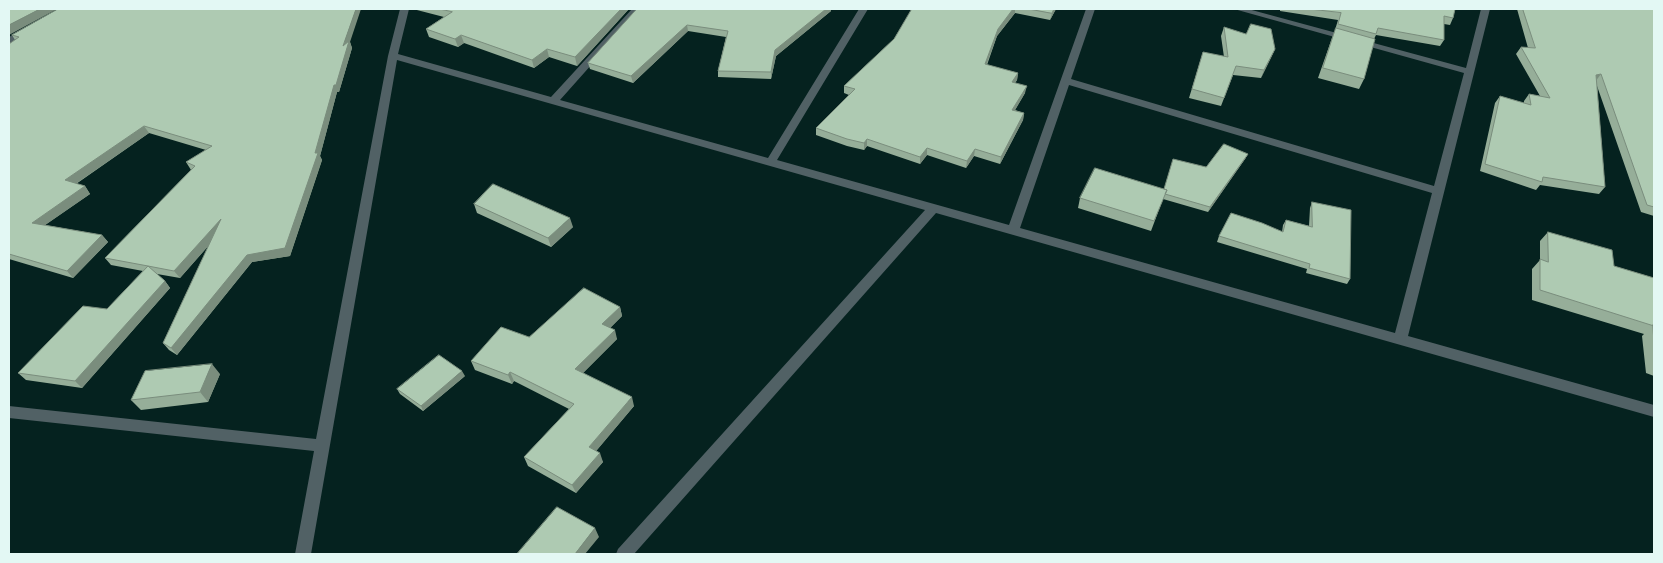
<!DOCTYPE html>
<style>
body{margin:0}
#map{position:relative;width:1663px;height:563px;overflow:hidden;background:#05221f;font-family:Spectral,serif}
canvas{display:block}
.frame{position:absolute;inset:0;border:10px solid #e3f8f4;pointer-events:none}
</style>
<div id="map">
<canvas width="1663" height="563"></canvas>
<div class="frame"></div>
</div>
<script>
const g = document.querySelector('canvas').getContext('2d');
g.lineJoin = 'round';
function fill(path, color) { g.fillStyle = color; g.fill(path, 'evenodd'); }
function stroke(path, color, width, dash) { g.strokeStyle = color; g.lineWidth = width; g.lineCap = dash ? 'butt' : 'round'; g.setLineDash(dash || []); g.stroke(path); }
const minor = new Path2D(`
 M400 9H409L398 54 551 97 632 9H641L560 100 768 158 859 9H868L777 160 1009 225 1086 9H1095L1071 79 1434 186 1464 73 1234 9H1248L1466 68 1481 9H1490L1408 336 1654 405V417L936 213 634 554H616L618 549 925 210 397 60 311 554H295L314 451 9 418V406L316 439 388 56ZM1069 85 1432 193 1395 333 1020 228Z
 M29 26 34 29 32 31 9 44V37Z`);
const wall = new Path2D(`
 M413 9H628V10L577 66 549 57 534 68 464 43 458 47 429 37 426 29 444 17Z
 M637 9H831V11L776 56 771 79 718 77V71L726 37 688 31 633 83 590 69 588 63Z
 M912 9H1056L1050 20 1015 13 997 36 987 65 1018 73 1017 80 1015 83 1025 93 1015 110 1024 113 1023 120 1000 164 974 156 966 168 927 155 920 164 867 146 864 150 847 146 816 135V128L849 95 844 93V86L894 39Z
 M1280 9H1455L1453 18 1450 25 1444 24V40L1440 46 1376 35 1374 39 1364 79 1359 89 1318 78 1332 38 1335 31V30L1338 20 1280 11Z
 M1517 9H1651L1654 10V216L1641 212 1597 86 1605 187 1599 194 1540 185 1536 190 1480 171 1495 103 1500 96 1524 103V101L1529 94 1540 96 1516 54 1521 47 1528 48Z
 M1224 27 1275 49 1261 78 1233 75 1221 106 1189 98 1203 52 1224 57 1221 36Z
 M12 35 350 42 352 48 339 92H337L320 156 322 160 290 256 252 262 177 355 169 350 163 343 209 245 180 278 157 274 165 281 170 288 82 388 26 380 18 373 107 309 143 271 111 265 105 258 191 170 186 162 206 150 149 133 76 184 85 186 90 194 45 225 102 235 108 242 73 278 9 259V44L15 40Z
 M1248 154 1245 159 1208 212 1163 199 1151 231 1078 208 1080 198 1164 189 1206 167Z
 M1312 202 1350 279 1347 284 1306 273 1307 269 1217 242 1219 236 1282 232 1283 225 1286 220 1309 226 1310 208Z
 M474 204 573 227 551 247 477 213Z
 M1548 232 1614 266 1654 278V376L1646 373 1642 336 1644 334 1532 300V269L1540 260V241Z
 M620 307 622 316 610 328 617 339 583 373 634 406 596 451 603 462 576 493 528 466 524 457 569 409 514 381 512 384 475 370 471 361 529 337Z
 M220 374 208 402 141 410 131 400Z
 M465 376 423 411 400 394 397 389Z`);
const shadedWall = new Path2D(`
 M40 9H57L9 35V25Z
 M356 9H361L350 42 352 48 339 92H337L320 156 322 160 290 256 252 262 177 355 171 348 343 46Z
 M621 9H628V10L577 66 575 57Z
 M826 9H831V11L776 56 771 79V72L775 50Z
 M1013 9H1015V13L997 36 984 71 985 64 998 29Z
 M1054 9H1056L1050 20 1052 13Z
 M687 25 688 31 633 83 631 76Z
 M461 35 464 43 458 47 455 39Z
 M547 49 549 57 534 68 532 60Z
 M1275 49 1271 58 1261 78 1264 70Z
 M1018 73 1017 80 1011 89 1012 82Z
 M1601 74 1595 82 1596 75Z
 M1027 86 1025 93 1011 117 1012 110Z
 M1024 113 1023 120 1000 164 1001 157Z
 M144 126 149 133 71 187 65 180Z
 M867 139V146L864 150V143Z
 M927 148V155L920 164V157Z
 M975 149 974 156 966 168 967 161Z
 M1248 154 1245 159 1208 212 1210 207Z
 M85 186 90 194 38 230 32 223Z
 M570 218 573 227 551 247 548 238Z
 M221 219 226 226 180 278 174 271Z
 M102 235 108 242 73 278 67 271Z
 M165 281 170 288 82 388 75 381Z
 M620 307 622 316 605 333 602 324Z
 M615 330 617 339 578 378 575 369Z
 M212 364 220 374 208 402 200 392Z
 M462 371 465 376 423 411 421 406Z
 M510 372 514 381 512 384 508 375Z
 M632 397 634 406 592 456 589 447Z
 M600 453 603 462 576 493 572 485Z
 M595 528 599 537 585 554H575Z`);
const building = new Path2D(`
 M9 9H40L9 25Z
 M58 9H356L343 46 349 41 336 85H334L315 153H318L285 248 247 255 171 348 163 343 221 219 174 271 148 266 165 281 75 381 18 373 83 306 107 309 148 266 105 258 195 166 186 162 212 146 144 126 65 180 85 186 32 223 102 235 67 271 9 254V44L19 37 12 35Z
 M440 9H621L575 57 547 49 532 60 461 35 455 39 426 29 452 12Z
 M637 9H826L775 50 771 72 718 71 728 31 687 25 631 76 588 63Z
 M912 9H1013L998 29 985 64 1018 73 1012 82 1027 86 1012 110 1024 113 1001 157 975 149 967 161 927 148 920 157 867 139 864 143 847 139 816 128 855 89 844 86 894 39Z
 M1029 9H1054L1052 13Z
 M1310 9H1455L1453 18 1444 16V40L1378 28 1376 34 1338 24 1341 13Z
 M1523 9H1651L1654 10V207L1647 205 1601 74 1596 75 1605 187 1543 177 1542 182 1485 164 1500 96 1531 105 1529 94 1550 98 1521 47 1535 48Z
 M1251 24 1271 29 1275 49 1264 70 1236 66 1224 98 1192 89 1203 52 1228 57 1224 27 1246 34Z
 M1336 28 1375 39 1364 79 1323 68Z
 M1224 144 1248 154 1210 207 1165 194 1167 190 1164 189 1173 159 1206 167Z
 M1095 168 1167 190 1154 221 1080 198Z
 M493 184 570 218 548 238 474 204Z
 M1312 202 1351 210 1350 279 1309 268 1310 264 1219 236 1231 213 1262 223 1283 232 1286 220 1312 227Z
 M1548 232 1612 250 1614 266 1654 278V326L1540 290V259L1548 262Z
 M584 288 620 307 602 324 615 330 575 369 632 397 589 447 600 453 572 485 524 457 574 404 510 372 508 375 471 361 501 327 529 337Z
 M1653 325 1654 326V342Z
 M439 355 462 371 421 406 397 389Z
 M212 364 200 392 131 400 145 371Z
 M557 507 595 528 575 554H517Z`);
fill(minor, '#516165');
fill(wall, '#96ae99');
fill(shadedWall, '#7a8d7d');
fill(building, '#aecab2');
stroke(building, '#7a8d7d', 1);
</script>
